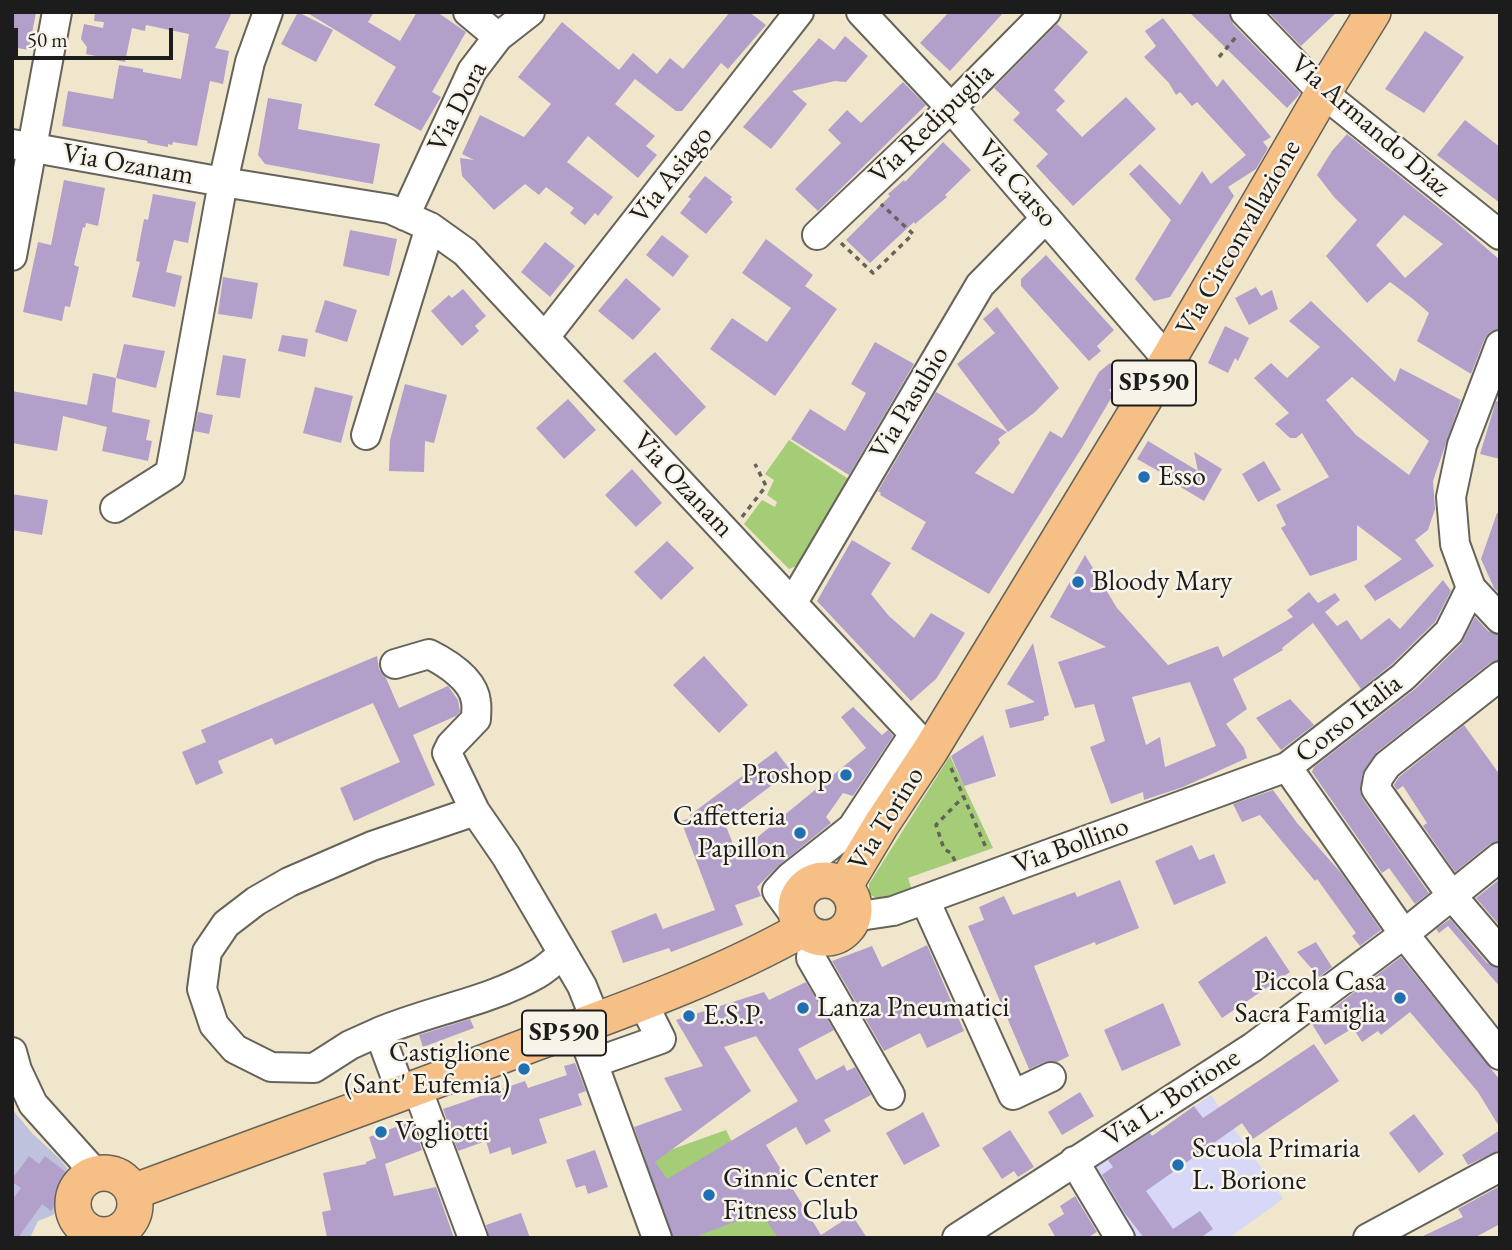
<!DOCTYPE html>
<style>
body{margin:0}
#map{position:relative;width:1512px;height:1250px;overflow:hidden;background:#f0e6cc;font-family:"EB Garamond",serif}
canvas{display:block}
.frame{position:absolute;inset:0;border:14px solid #1c1c1c;pointer-events:none}
.scale{position:absolute;left:14px;top:28px;width:159px;height:32px;box-sizing:border-box;border:4px solid #1c1c1c;border-top:0;padding-left:9px;font-size:21px;line-height:24px;white-space:nowrap;color:#1c1c1c;-webkit-text-stroke:5px #f7f3e8;paint-order:stroke}
</style>
<div id="map">
<canvas width="1512" height="1250"></canvas>
<div class="frame"></div>
<div class="scale">50 m</div>
</div>
<script>
const g = document.querySelector('canvas').getContext('2d');
g.lineJoin = 'round';
function fill(path, color) { g.fillStyle = color; g.fill(path, 'evenodd'); }
function stroke(path, color, width, dash) { g.strokeStyle = color; g.lineWidth = width; g.lineCap = dash ? 'butt' : 'round'; g.setLineDash(dash || []); g.stroke(path); }
function write(font, color, halo, rows, align = 'center') {
  g.font = font + ' "EB Garamond",serif'; g.lineWidth = 5; g.setLineDash([]); g.textBaseline = 'middle'; g.strokeStyle = halo; g.fillStyle = color; for (const [text, x, y, turn = 0] of rows) {
    g.save(); g.translate(x, y); g.rotate((+turn || 0) * Math.PI / 180); g.textAlign = isNaN(turn) ? turn : align; if (halo) g.strokeText(text, 0, 0); g.fillText(text, 0, 0); g.restore();
  }
}
const built = new Path2D(`
 M1211 1095 1283 1199 1229 1238H1127L1086 1172 1148 1131 1152 1136Z`);
const industrial = new Path2D(`
 M12 1109 32 1133 60 1159 70 1172 74 1184 53 1215 38 1221 30 1238H12Z`);
const green = new Path2D(`
 M789 440 853 482 807 562 789 569 744 524 762 500 775 507 777 502 767 495 774 480 765 474Z
 M950 756 993 848 908 878 912 890C897 896 884 904 869 894V884Z
 M726 1130 779 1238H667L642 1160Z`);
const building = new Path2D(`
 M12 12H36L29 50 12 47Z
 M95 12H232L215 48 229 51 223 84 210 81 197 146 173 142 172 145 168 144V147L147 143 148 141 62 126 68 91 113 99 119 65 143 69V72L181 79 189 34 146 25 145 31 132 28 125 62 86 54 87 47 81 39 84 24 103 28 104 22 94 21Z
 M298 12 333 30 316 62 281 44Z
 M306 12H374L368 22 400 41 417 12H437L466 32 432 92 441 97 421 131 374 105 396 67Z
 M730 12H749L766 25 728 69 721 63 682 111H676L635 79 615 104 655 136 646 146 657 155 638 178 588 136 567 162 613 197 598 216 595 213 585 225 570 213 574 208 546 187 539 195 525 184 494 210 462 176 460 158 474 160 462 154 480 115 524 137 551 104 518 77 562 22 619 70 633 53 657 74 670 58 683 69Z
 M949 12H1004L950 71 920 43Z
 M1189 12H1229L1233 24 1300 93 1298 96 1287 108Z
 M1268 12H1337L1301 46Z
 M1163 18 1217 87 1223 79 1271 137 1263 142 1268 148 1256 169 1228 187 1234 196 1170 297 1154 301 1135 279 1171 220 1129 174 1140 164 1180 205 1202 171 1211 184 1246 155 1197 102 1192 106 1180 92 1176 95 1169 83 1144 57 1156 46 1145 31Z
 M1057 24 1088 52 1054 90 1065 101 1056 110 1082 137 1126 97 1156 129 1073 206 1036 166 1048 154 1013 120 1020 113 994 88Z
 M1425 31 1464 57 1424 113 1385 89Z
 M845 36 868 56 846 82 835 81 792 91 807 104 771 149 743 127 819 38 834 50Z
 M903 82 926 105 818 211 795 189 841 143 828 130 847 110 861 123Z
 M268 98 302 104 298 129 380 144 373 184 265 164 258 155Z
 M1465 120 1500 147V203L1437 155Z
 M1347 134 1455 221 1500 260V329L1490 332 1485 338 1471 374 1417 341 1429 313 1413 299 1390 282 1367 303 1326 256 1357 220 1334 197 1317 175 1332 151ZM1404 215 1443 244 1405 278 1376 245Z
 M943 142 971 170 945 195 947 197 915 224 914 222 870 263 846 240 890 196 888 194 904 180 905 182Z
 M705 176 732 197 730 199 733 202 706 234 680 213 691 199 688 197Z
 M64 180 105 188 98 226 86 223 85 228 83 227 74 265 79 267 70 307 65 306 62 321 23 312 38 242 51 245Z
 M153 194 196 202 188 243 174 240 166 272 182 276 175 307 132 297 140 262 136 261 144 219 148 220Z
 M350 230 397 239 389 276 343 266Z
 M662 235 689 256 673 277 646 255Z
 M766 239 813 275 805 286 837 309 775 396 710 349 732 318 767 342 791 308 742 273Z
 M545 242 575 266 550 297 521 272Z
 M1046 255 1114 330 1097 346 1101 351 1089 361 1021 286V279Z
 M223 277 258 283 252 319 218 314Z
 M626 278 661 309 633 340 598 311Z
 M1256 287 1261 296 1272 290 1278 309 1249 325 1235 298Z
 M463 289 486 316 475 326 479 331 462 346 431 311 449 295 452 298Z
 M325 300 357 310 347 342 315 332Z
 M1311 301 1395 382 1400 368 1461 400 1433 481 1435 509 1428 530 1415 540 1434 566 1375 601 1364 586 1402 559 1357 525V560L1310 576 1281 528 1286 525 1276 505 1329 477 1302 433 1296 438H1290L1275 424 1289 413 1254 378 1271 363 1287 378 1320 347 1289 321ZM1352 377 1429 441 1409 475 1356 435 1326 400Z
 M997 307 1059 388 1034 413 1008 432 957 364 995 333 983 319Z
 M1225 326 1249 338 1238 361 1235 358 1228 373 1208 363Z
 M282 335 308 339 305 357 278 351Z
 M875 342 914 364 849 475 791 439 810 409 845 431 866 393 851 384Z
 M124 344 165 351 156 388 116 378Z
 M655 352 706 407 676 436 623 381Z
 M223 355 246 359 240 398 216 395Z
 M1110 363 1122 379 1109 390 1113 395 1081 449 989 594 911 549 926 522 880 495 881 493 878 491 936 392 1007 432 998 439 1000 443 975 473 1013 494 1050 431 1062 438 1099 372Z
 M93 373 116 378 112 412 150 420 146 440 152 441 148 461 102 451 107 427 63 416 57 451 12 443V391L87 405Z
 M405 384 447 395 434 443 425 441 424 472 389 471 390 440Z
 M315 387 353 396 341 443 303 433Z
 M568 399 596 430 564 459 536 428Z
 M1496 401 1500 402V459L1480 454Z
 M198 412 213 415 209 434 194 431Z
 M1148 441 1198 471 1194 452 1222 469 1204 501 1174 483 1176 481 1137 459Z
 M1264 461 1281 490 1258 502 1242 474Z
 M632 469 662 503 636 527 605 495Z
 M12 494 48 500 42 535 12 530Z
 M1497 513H1500V594L1494 588 1481 559Z
 M852 540 891 563 871 594 889 616 914 638 931 613 965 633 936 679 911 701 817 601Z
 M667 541 694 568 661 600 634 572Z
 M1085 555 1117 608 1168 665 1218 646 1223 657 1293 617 1287 610 1309 592 1318 603 1335 593 1340 600 1325 612 1337 626 1347 620 1361 640 1389 618 1400 629 1443 580 1451 591 1435 622 1392 664 1361 689 1313 623 1282 648 1283 650 1233 679 1247 709 1226 724 1244 748 1247 758 1183 787 1144 800 1143 792 1111 804 1090 747 1105 741 1094 704 1075 708 1058 662 1106 647 1050 617ZM1190 682 1216 746 1165 767 1160 737 1146 745 1132 697Z
 M1475 617 1488 631 1500 635V660L1490 663 1377 752 1362 775 1360 792 1362 798 1429 893 1415 904 1389 868 1382 873 1312 772 1314 767 1415 689 1461 644Z
 M1033 643 1049 715 1044 717V720L1010 728 1005 710 1035 702 1007 684Z
 M377 656 379 669 386 678 399 708 448 686 458 700 460 712 456 716 413 735 435 785 354 821 340 788 400 762 373 703 275 745 272 738 218 761 223 773 196 785 182 752 206 742 201 730Z
 M704 656 748 705 719 733 673 685Z
 M1290 699 1314 725 1281 750 1256 718Z
 M853 707 882 735 888 730 893 736 853 796 843 793 826 817 831 823 778 866 757 887 761 896 735 905 743 925 671 952 669 948 623 963 611 931 656 913 663 929 715 910 681 821 691 818 690 815 776 751 791 771 724 821 737 854 866 748 841 717Z
 M1464 725 1500 775V841L1490 844 1455 872 1423 826 1427 823 1403 786 1397 790 1394 785 1399 777Z
 M983 735 996 776 964 786 951 756Z
 M1273 790 1297 823 1342 874 1381 930 1360 946 1352 936 1356 933 1317 879 1315 881 1260 815 1242 822 1233 804Z
 M1192 845 1199 860 1214 854 1226 883 1174 905 1155 861Z
 M1500 879V926L1476 898Z
 M1120 880 1139 928 1096 945 1095 942 1034 966 1069 1056 1057 1062H1045L1029 1069 968 926 984 920 979 907 1004 896 1013 915 1075 892 1077 897Z
 M1450 919 1487 963 1500 968V987L1448 926 1439 933 1436 929Z
 M1266 936 1290 972 1222 1018 1198 982Z
 M1316 942 1332 967 1319 977 1297 952Z
 M927 945 964 1031 927 1048 920 1033 884 1051 832 961 872 946 882 967Z
 M1401 957 1500 1080V1128L1478 1092 1410 1012 1381 1035 1378 1031 1362 1042 1353 1028 1325 1045 1312 1024Z
 M806 982 834 1030 798 1049 816 1080 844 1065 847 1071 855 1067 871 1095 824 1120 831 1131 806 1145 796 1127 766 1145 821 1235 852 1215 867 1238H778L761 1212 692 1238H673L634 1127 682 1110 664 1078 703 1066 676 1020 764 992 769 1000ZM756 1036 798 1101 667 1179 655 1162 751 1091 724 1047Z
 M1163 1003 1181 1045 1122 1071 1104 1030Z
 M470 1019 474 1028 423 1047 419 1035Z
 M1314 1044 1339 1081 1253 1139 1242 1123 1146 1191 1173 1229 1200 1211 1213 1229 1200 1238H1144L1124 1212 1102 1175 1113 1167 1108 1160 1150 1133 1152 1136 1194 1106 1203 1118Z
 M575 1063 586 1091 578 1094 582 1105 539 1119 547 1143 512 1155 510 1147 490 1154 486 1141 458 1151 443 1109 525 1081 528 1088 567 1075 564 1066Z
 M1080 1092 1094 1116 1062 1135 1048 1112Z
 M923 1112 940 1146 904 1165 886 1133Z
 M1414 1114 1444 1154 1419 1173 1389 1133Z
 M412 1121 422 1150 385 1164 394 1196 436 1187 454 1238H327L322 1212 331 1210 323 1173 366 1164V1162L376 1158 369 1137Z
 M1010 1130 1034 1167 1018 1177 1014 1171 1002 1179 982 1148Z
 M1500 1130V1150L1468 1165 1462 1155Z
 M595 1150 608 1187 588 1194 585 1185 576 1188 566 1160Z
 M29 1156 39 1164 45 1156 67 1173 60 1182 68 1187 51 1211 42 1204 18 1238H12V1200L21 1188 12 1182V1179Z
 M1500 1186V1224L1474 1238H1419L1463 1217 1458 1209Z
 M1075 1196 1097 1232 1087 1238H1056L1048 1224 1064 1214 1060 1206Z
 M521 1213 530 1238H489L486 1225Z`);
const path = new Path2D(`
 M1219 57 1236 37
 M841 243 873 273 913 234 881 204
 M742 517 766 486 755 464
 M951 768 987 850
 M955 861 951 853 944 849 936 825 964 796`);
const minor = new Path2D(`
 M468 12 498 37
 M861 12 951 108 1168 360
 M1245 12 1323 93 1500 235
 M12 144 223 182 390 209 430 227 465 252 930 751
 M405 216 472 71 498 37 530 12
 M817 235 951 108 1046 12
 M12 256 57 12
 M545 337 799 12
 M1500 345 1462 445 1451 497 1455 544 1471 588 1500 619
 M366 435 430 227
 M115 508 170 473 223 182 250 62 268 12
 M793 602 980 285 1046 218
 M395 664 429 654C447 663 474 680 476 702 477 707 476 714 476 719L451 745 447 753 475 811
 M1500 676 1387 765 1378 778 1376 789 1452 896 1500 952
 M1287 767 1404 934 1500 1055
 M925 900 1013 1095 1051 1077
 M796 917 777 891 790 877 852 828 914 734
 M853 917 893 911 1287 767 1403 677 1449 632 1471 588
 M813 936 811 958 890 1095
 M580 1027 657 1238
 M379 1032C431 1010 488 1002 537 974 546 969 554 961 563 954
 M12 1052 17 1070 33 1104 96 1174
 M593 1063 661 1039 643 1003
 M417 1088 473 1238
 M402 1094 379 1032 350 1045 314 1068 271 1067 235 1049 214 1025 202 989 207 952 226 924 256 901 289 882 372 846 475 811 506 856 582 986 596 1021
 M1074 1161 1120 1238
 M107 1235V1238
 M957 1238 1253 1047 1404 934 1500 857
 M1368 1238 1500 1167`);
const major = new Path2D(`
 M796 909a29 29 0 1 1 58 0a29 29 0 1 1-58 0Z
 M844 887 881 825 930 751 1168 360 1323 93 1373 12
 M73 1204a31 31 0 1 1 62 0a31 31 0 1 1-62 0Z
 M133 1192C267 1142 402 1094 535 1043 627 1009 718 977 803 929`);
const markers = [
 [1144,477,7,"#1f6fb2"],
 [1078,582,7,"#1f6fb2"],
 [846,775,7,"#1f6fb2"],
 [800,833,7,"#1f6fb2"],
 [1400,998,7,"#1f6fb2"],
 [803,1008,7,"#1f6fb2"],
 [689,1016,7,"#1f6fb2"],
 [524,1069,7,"#1f6fb2"],
 [381,1132,7,"#1f6fb2"],
 [1178,1165,7,"#1f6fb2"],
 [709,1195,7,"#1f6fb2"]
];
const shields = [
 [1154,383,84],
 [564,1033,84]
];
const shieldNames = [
 ["SP590",1154,383],
 ["SP590",564,1033]
];
const streetNames = [
 ["Via Dora",458,107,-63],
 ["Via Redipuglia",932,124,-44],
 ["Via Armando Diaz",1370,126,41],
 ["Via Ozanam",128,165,10],
 ["Via Asiago",672,175,-52],
 ["Via Carso",1017,184,49],
 ["Via Circonvallazione",1239,238,-60],
 ["Via Pasubio",910,403,-59],
 ["Via Ozanam",683,485,47],
 ["Corso Italia",1349,719,-38],
 ["Via Torino",887,819,-58],
 ["Via Bollino",1071,846,-20],
 ["Via L. Borione",1172,1098,-33]
];
const poiNames = [
 ["Esso",1158,477],
 ["Bloody Mary",1092,582],
 ["Proshop",832,775,"right"],
 ["Caffetteria",786,817,"right"],
 ["Papillon",786,849,"right"],
 ["Piccola Casa",1386,982,"right"],
 ["Sacra Famiglia",1386,1014,"right"],
 ["Lanza Pneumatici",817,1008],
 ["E.S.P.",703,1016],
 ["Castiglione",510,1053,"right"],
 ["(Sant' Eufemia)",510,1085,"right"],
 ["Vogliotti",395,1132],
 ["Scuola Primaria",1192,1149],
 ["L. Borione",1192,1181],
 ["Ginnic Center",723,1179],
 ["Fitness Club",723,1211]
];
fill(built, '#d7d7f8');
fill(industrial, '#bfc2dd');
fill(green, '#a5cd78');
fill(building, '#b2a0ca');
stroke(minor, '#66635a', 32);
stroke(major, '#66635a', 38);
stroke(path, '#66635a', 3.5, [5, 5]);
stroke(minor, '#fff', 28);
stroke(major, '#f5bf86', 35);
for (const [x, y, r, color] of markers) { const dot = new Path2D(); dot.arc(x, y, r, 0, 2 * Math.PI); g.fillStyle = color; g.fill(dot); stroke(dot, '#f7f3e8', 2.5); }
for (const [x, y, w] of shields) { const box = new Path2D(); box.roundRect(x - w / 2, y - 22.5, w, 45, 5); g.fillStyle = '#f7f3e8'; g.fill(box); stroke(box, '#1c1c1c', 2); }
write('bold 26px', '#1c1c1c', null, shieldNames);
write('28px', '#1c1c1c', '#f7f3e8', streetNames);
write('28px', '#1c1c1c', '#f7f3e8', poiNames, 'left');
</script>
